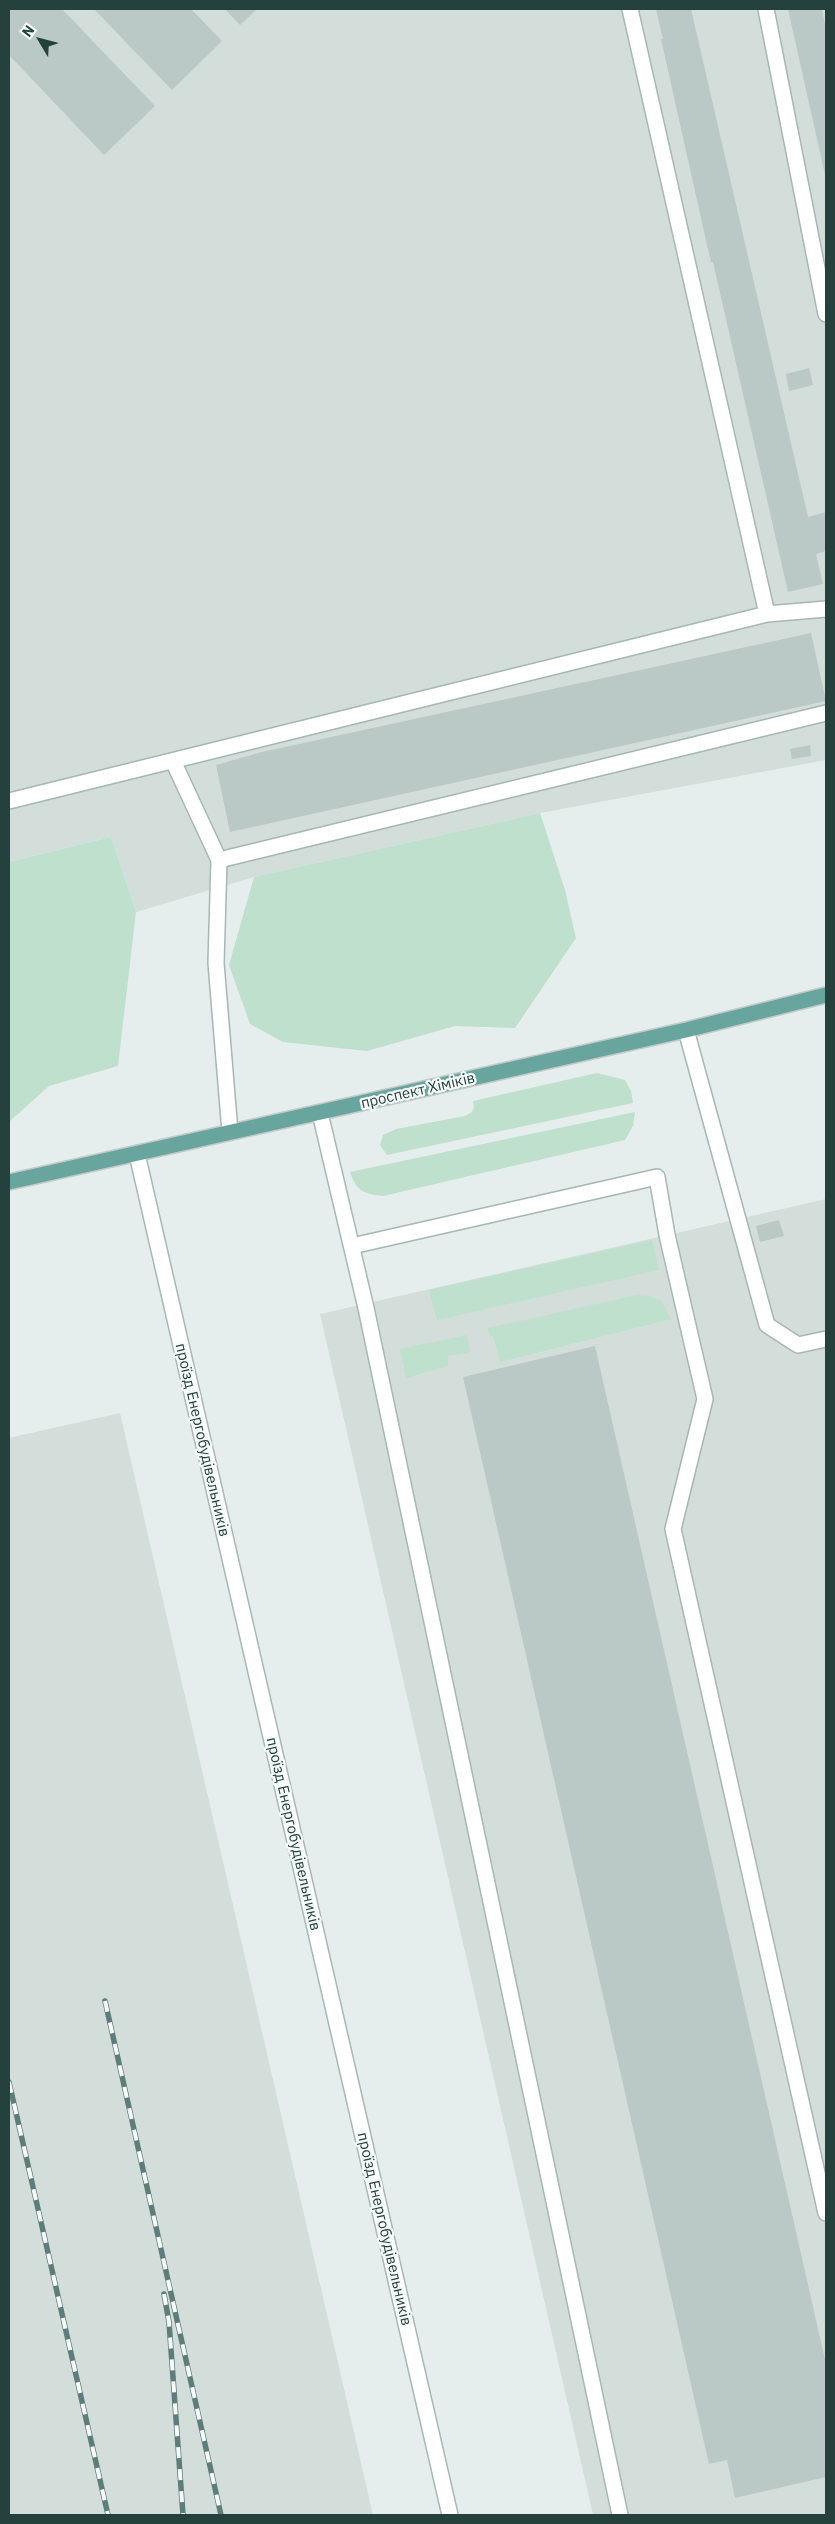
<!DOCTYPE html>
<meta charset="utf-8">
<style>
body{margin:0}
#map{position:relative;width:835px;height:2524px;overflow:hidden;background:#e5eeec;font-family:"IBM Plex Sans",sans-serif}
canvas{display:block}
.frame{position:absolute;inset:0;border:10px solid #24413e;pointer-events:none}
.north{position:absolute;left:15px;top:15px;width:50px;height:50px;-webkit-text-stroke:4px #f6fbf9;paint-order:stroke;rotate:307deg;font-size:14px;font-weight:700;line-height:20px;text-align:center;color:#24413e}
.north::after{content:'';display:block;margin:auto;width:18px;height:22px;background:#24413e;clip-path:polygon(50% 0,100% 100%,50% 72%,0 100%)}
</style>
<div id="map">
<canvas width="835" height="2524"></canvas>
<div class="frame"></div>
<div class="north">N</div>
</div>
<script>
const g = document.querySelector('canvas').getContext('2d');
g.lineJoin = 'round';
function fill(path, color) { g.fillStyle = color; g.fill(path, 'evenodd'); }
function stroke(path, color, width, dash) { g.strokeStyle = color; g.lineWidth = width; g.lineCap = dash ? 'butt' : 'round'; g.setLineDash(dash || []); g.stroke(path); }
function write(font, color, halo, rows, align = 'center') {
  g.font = font + ' "IBM Plex Sans",sans-serif'; g.lineWidth = 4.5; g.setLineDash([]); g.textBaseline = 'middle'; g.strokeStyle = halo; g.fillStyle = color; for (const [text, x, y, turn = 0] of rows) {
    g.save(); g.translate(x, y); g.rotate((+turn || 0) * Math.PI / 180); g.textAlign = isNaN(turn) ? turn : align; if (halo) g.strokeText(text, 0, 0); g.fillText(text, 0, 0); g.restore();
  }
}
const built = new Path2D(`
 M9 9H826V760L540 813 254 877 136 912 111 837 9 862Z
 M826 1199V2515H593L320 1314Z
 M120 1413 373 2515H9V1438Z`);
const green = new Path2D(`
 M540 813 565 890 576 938 515 1028 455 1026 367 1051 283 1042 250 1024 229 965 254 877Z
 M111 837 136 912 118 1066 49 1086 9 1122V862Z
 M597 1073 625 1080 631 1091 633 1103 387 1155 380 1145 383 1135 396 1129 465 1116 472 1112 474 1107 473 1101Z
 M635 1112 633 1126 625 1140 383 1196C364 1194 356 1191 350 1172Z
 M652 1240 659 1270 437 1320 429 1290Z
 M637 1295 648 1296 662 1301 671 1319 500 1362 493 1336H490L488 1328Z
 M467 1335 470 1352 448 1356V1366L406 1378 400 1349Z`);
const building = new Path2D(`
 M9 9H62L155 106 104 155 9 55Z
 M94 9H191L222 41 172 90Z
 M225 9H257L240 25Z
 M656 9H691L808 517 826 512V551L816 554 823 584 788 592 713 262H711L707 245 661 39H663Z
 M788 9H822L826 30V179Z
 M809 368 813 385 789 391 786 374Z
 M811 633 826 701 230 832 216 765 262 752Z
 M810 745 811 756 792 759 790 749Z
 M779 1220 784 1236 760 1242 756 1226Z
 M595 1346 826 2364V2477L735 2498 727 2460 709 2464 463 1377Z`);
const service = new Path2D(`
 M630 9 767 614
 M766 9 826 314
 M173 761 219 860 216 963 230 1132
 M9 801 767 614 826 609
 M219 860 826 713
 M686 1030 767 1325 798 1345 826 1339
 M320 1113 366 1308 620 2515
 M352 1246 657 1177 667 1235 705 1399 673 1529 826 2213`);
const minor = new Path2D(`
 M137 1154 450 2515`);
const primary = new Path2D(`
 M9 1182 686 1030 826 995`);
const rail = new Path2D(`
 M105 2001 221 2515
 M9 2082 108 2515
 M164 2294 169 2322 183 2515`);
const streetNames = [
 ["проспект Хіміків",418,1091,-13],
 ["проїзд Енергобудівельників",202,1440,77],
 ["проїзд Енергобудівельників",293,1834,77],
 ["проїзд Енергобудівельників",384,2229,77]
];
fill(built, '#d3dedb');
fill(green, '#bee0cd');
fill(building, '#bac9c5');
stroke(service, '#a7b7b4', 18);
stroke(minor, '#a7b7b4', 18);
stroke(primary, '#c2cac9', 18);
stroke(service, '#fff', 15);
stroke(minor, '#fff', 15);
stroke(primary, '#69a59f', 15);
stroke(rail, '#5e7c79', 5.5);
stroke(rail, '#f6fbf9', 4, [11]);
write('15px', '#24413e', '#f6fbf9', streetNames);
</script>
